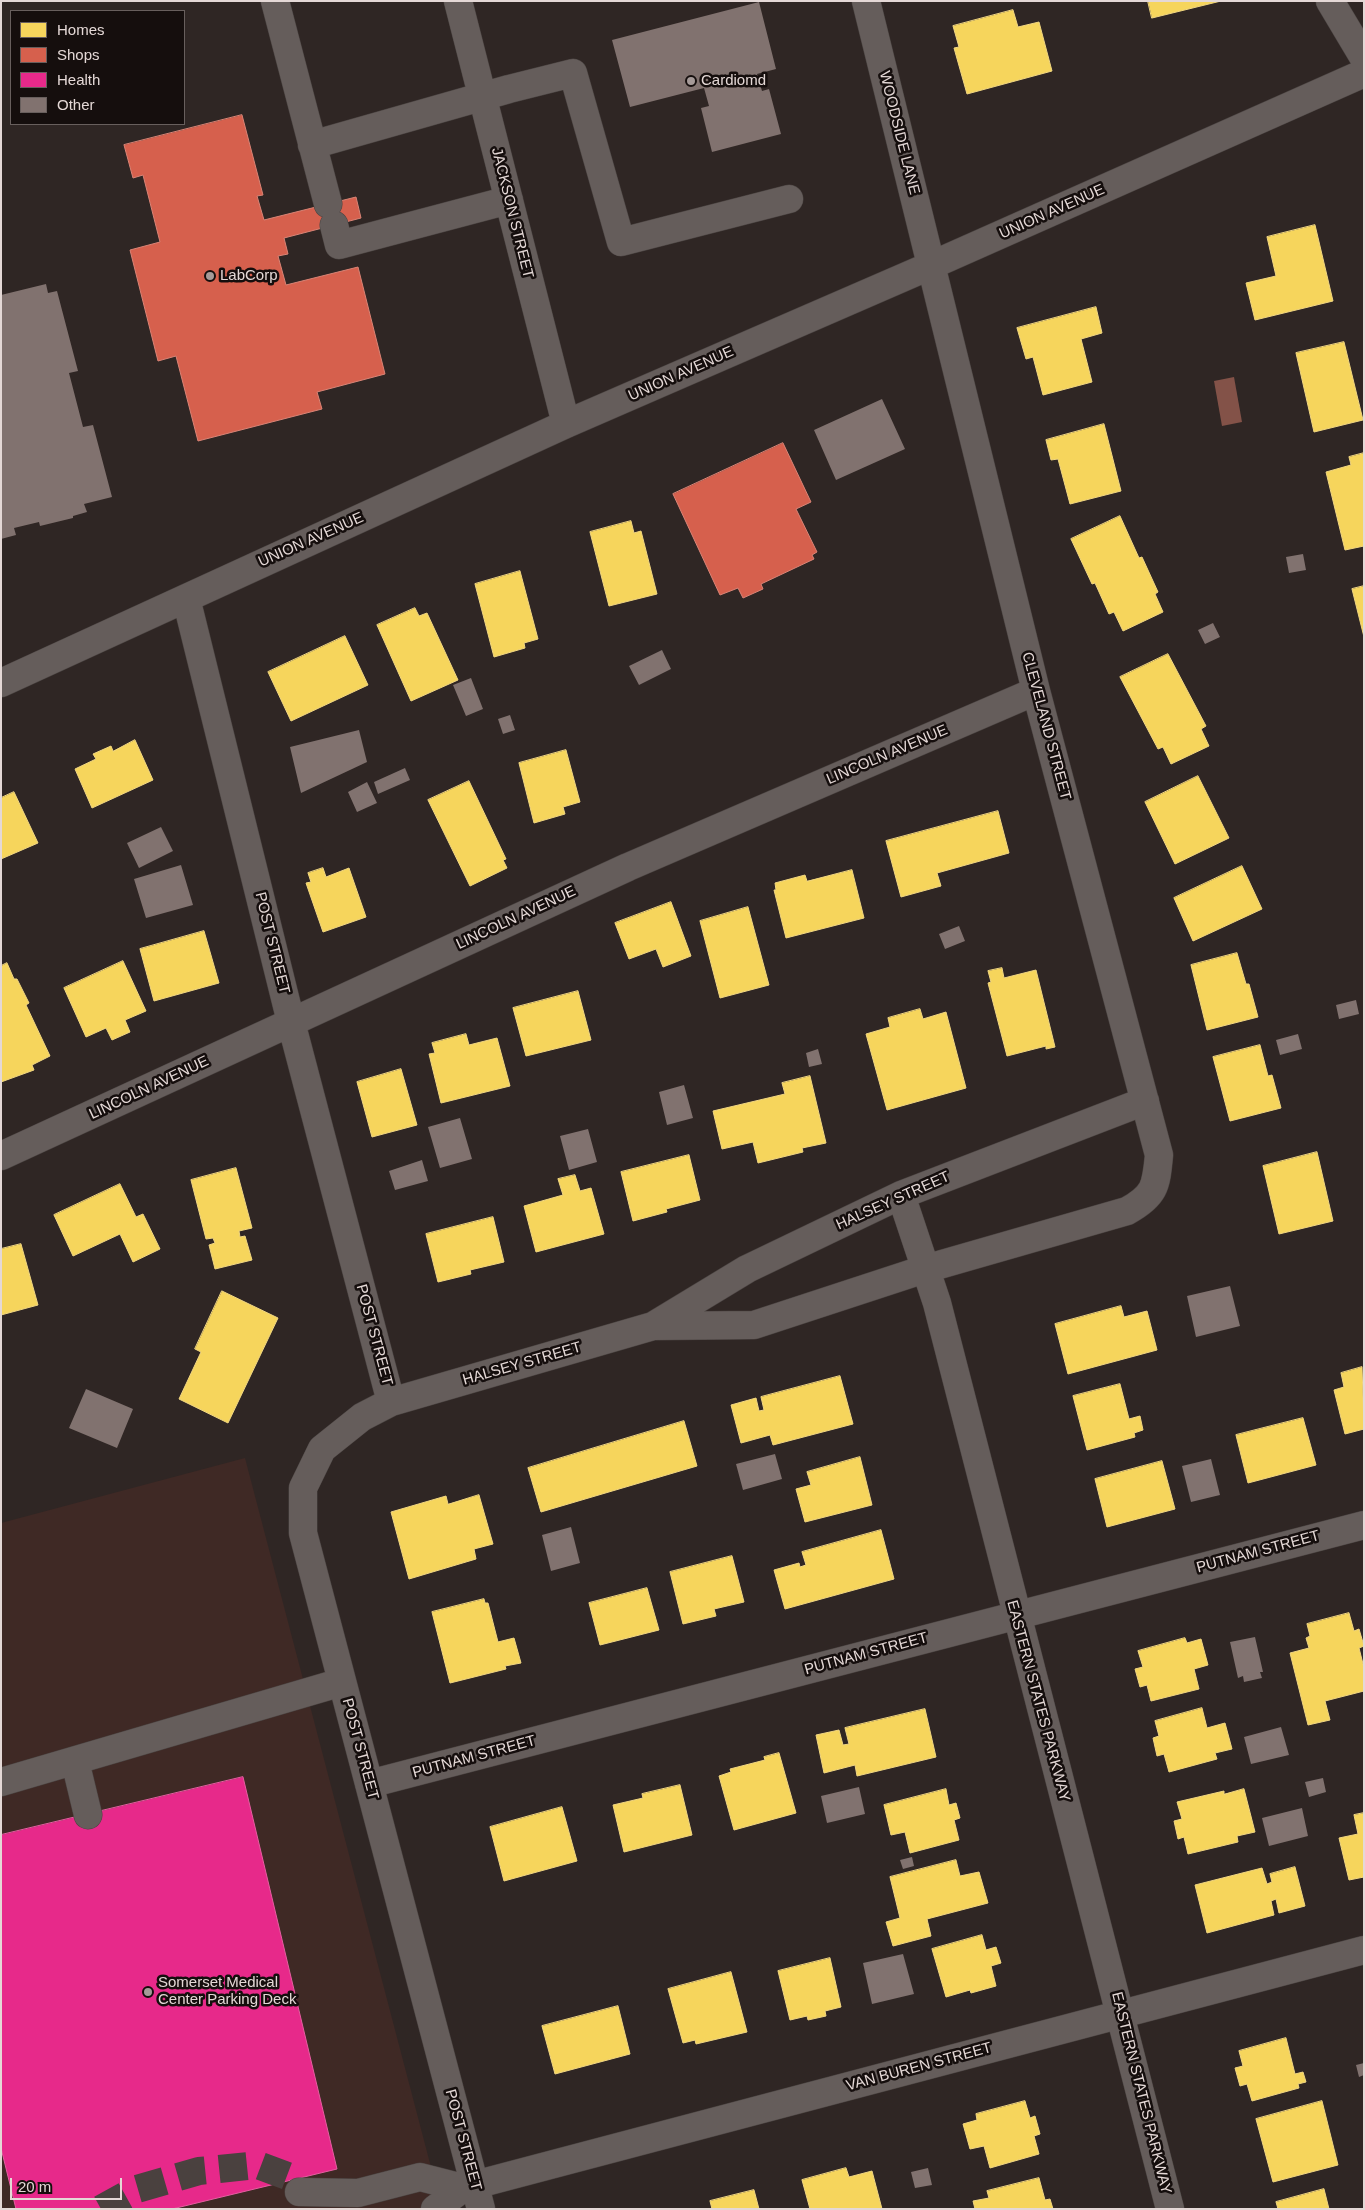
<!DOCTYPE html>
<style>
body{margin:0}
#map{position:relative;width:1365px;height:2210px;overflow:hidden;background:#2f2624;font-family:Arial,sans-serif}
canvas{display:block}
.frame{position:absolute;inset:0;border:2px solid #e4d8d6;pointer-events:none}
.legend{position:absolute;left:10px;top:10px;width:175px;height:115px;box-sizing:border-box;background:#150e0d;border:1px solid #685f5d;margin:0;padding:6px 9px;list-style:none;font-size:15px;color:#e4d8d6}
.legend li{display:flex;align-items:center;gap:10px;height:25px}
.legend b{width:25px;border:1px solid #685f5d}
.scale{position:absolute;left:10px;top:2178px;width:112px;height:22px;box-sizing:border-box;border:2px solid #e4d8d6;border-top:0;padding-left:6px;font-size:15px;line-height:18px;white-space:nowrap;color:#e4d8d6;-webkit-text-stroke:4px #150e0d;paint-order:stroke}
</style>
<div id="map">
<canvas width="1365" height="2210"></canvas>
<div class="frame"></div>
<ul class="legend">
<li><b style="height:14px;background:#f6d55c"></b>Homes</li>
<li><b style="height:14px;background:#d6604d"></b>Shops</li>
<li><b style="height:14px;background:#e7298a"></b>Health</li>
<li><b style="height:14px;background:#81726f"></b>Other</li>
</ul>
<div class="scale">20 m</div>
</div>
<script>
const g = document.querySelector('canvas').getContext('2d');
g.lineJoin = 'round';
function fill(path, color) { g.fillStyle = color; g.fill(path, 'evenodd'); }
function stroke(path, color, width, dash) { g.strokeStyle = color; g.lineWidth = width; g.lineCap = dash ? 'butt' : 'round'; g.setLineDash(dash || []); g.stroke(path); }
function write(font, color, halo, rows, align = 'center') {
  g.font = font + ' Arial,sans-serif'; g.lineWidth = 5; g.setLineDash([]); g.textBaseline = 'middle'; g.strokeStyle = halo; g.fillStyle = color; for (const [text, x, y, turn = 0] of rows) {
    g.save(); g.translate(x, y); g.rotate((+turn || 0) * Math.PI / 180); g.textAlign = isNaN(turn) ? turn : align; if (halo) g.strokeText(text, 0, 0); g.fillText(text, 0, 0); g.restore();
  }
}
const built = new Path2D(`
 M245 1458 442 2209H1V1523Z`);
const water = new Path2D(`
 M1234 377 1242 422 1222 426 1214 381Z`);
const homes = new Path2D(`
 M1148 1H1221L1152 18Z
 M1013 10 1018 27 1039 22 1052 71 967 94 954 48 959 47 953 26Z
 M1315 225 1333 301 1255 320 1246 283 1276 276 1267 237Z
 M1096 307 1102 333 1081 339 1092 382 1043 395 1033 357 1026 359 1017 328Z
 M1344 342 1363 420 1314 432 1296 353Z
 M1104 424 1121 491 1070 504 1058 459 1051 460 1046 440Z
 M1364 453V546L1345 550 1326 472 1351 465 1349 457Z
 M1120 516 1139 558 1142 557 1158 592 1155 594 1163 612 1123 631 1114 612 1109 614 1095 583 1092 584 1071 539Z
 M631 521 634 533 641 531 657 594 609 606 590 532Z
 M520 571 538 639 524 643 525 648 494 657 475 584Z
 M1364 586V637L1352 589Z
 M415 608 419 616 427 613 458 680 411 701 377 625Z
 M345 636 368 685 291 721 268 672Z
 M1168 654 1206 726 1201 729 1209 746 1171 764 1163 747 1158 749 1120 677Z
 M135 740 153 780 92 808 75 769 96 759 93 754 111 746 113 751Z
 M566 750 580 802 563 807 565 814 534 823 519 763Z
 M1198 776 1229 838 1175 864 1145 802Z
 M469 781 506 859 503 860 507 868 470 886 428 800Z
 M14 792 38 843 1 859V798Z
 M998 811 1009 853 937 873 941 886 901 897 886 841Z
 M1242 866 1262 909 1193 941 1174 898Z
 M323 868 326 877 349 868 366 917 323 932 306 883 311 882 308 873Z
 M852 870 864 918 786 938 774 890H776L775 883 805 875 807 881Z
 M671 902 691 956 663 967 656 949 629 959 615 923Z
 M748 907 769 985 720 998 700 921Z
 M204 931 219 983 154 1001 140 949Z
 M1237 953 1246 984H1249L1258 1017 1207 1030 1191 965Z
 M123 961 146 1011 125 1020 130 1032 112 1040 106 1028 86 1037 64 988Z
 M7 963 14 979H17L29 1003 26 1005 50 1056 32 1065 34 1070 1 1082V966Z
 M1002 968 1004 978 1036 970 1055 1047 1046 1049V1046L1007 1056 988 983 991 982 988 971Z
 M578 991 591 1040 526 1056 513 1008Z
 M920 1009 923 1019 946 1012 966 1088 887 1110 866 1034 890 1027 888 1018Z
 M466 1034 469 1045 497 1038 510 1086 441 1103 429 1054 435 1053 432 1043Z
 M1260 1045 1268 1076 1272 1075 1281 1108 1230 1121 1213 1057Z
 M401 1069 417 1125 372 1137 357 1082Z
 M810 1076 826 1143 802 1148 803 1152 758 1163 753 1142 722 1149 713 1111 785 1094 782 1083Z
 M1317 1152 1333 1221 1279 1234 1263 1166Z
 M689 1155 700 1200 666 1209 667 1212 633 1221 621 1172Z
 M236 1168 252 1228 239 1231 240 1237 245 1236 252 1260 215 1269 209 1245 215 1243 213 1238 206 1239 191 1180Z
 M575 1175 580 1191 591 1188 604 1234 536 1252 524 1206 563 1195 558 1179Z
 M120 1184 136 1217 143 1214 160 1249 133 1262 120 1234 73 1256 54 1215Z
 M493 1217 504 1262 470 1270 471 1274 438 1282 426 1234Z
 M21 1244 38 1305 1 1315V1249Z
 M222 1291 278 1318 228 1423 179 1399 201 1352 195 1349Z
 M1121 1306 1124 1317 1147 1311 1157 1350 1068 1374 1055 1324Z
 M1362 1367 1364 1429 1345 1434 1334 1390 1344 1387 1341 1373Z
 M840 1376 853 1424 773 1445 770 1435 741 1443 731 1405 756 1398 759 1411 764 1410 761 1397Z
 M1120 1384 1129 1419 1140 1416 1143 1430 1134 1433 1135 1437 1087 1450 1073 1396Z
 M1303 1418 1316 1465 1248 1483 1236 1435Z
 M684 1421 697 1466 541 1512 528 1468Z
 M860 1457 872 1505 805 1522 796 1489 811 1485 807 1472Z
 M1162 1461 1175 1509 1107 1527 1095 1479Z
 M479 1495 493 1544 474 1549 476 1559 409 1579 391 1512 446 1496 448 1504Z
 M881 1530 894 1579 785 1609 774 1570 799 1563 800 1567 806 1565 802 1552Z
 M732 1556 744 1602 714 1609 716 1616 683 1624 670 1572Z
 M647 1588 659 1630 600 1645 589 1603Z
 M484 1599 485 1603H488L498 1642 514 1638 521 1663 505 1666 506 1669 450 1683 432 1612Z
 M1349 1613 1354 1631 1359 1629 1364 1646 1359 1648 1364 1668V1691L1325 1701 1330 1720 1308 1725 1290 1653 1309 1648 1306 1638 1310 1636 1307 1624Z
 M1185 1638 1187 1643 1201 1639 1208 1665 1194 1669 1199 1689 1151 1701 1147 1685 1140 1687 1135 1669 1143 1667 1138 1651Z
 M1202 1708 1207 1728 1225 1723 1232 1749 1215 1753 1217 1759 1169 1772 1164 1754 1157 1756 1153 1738 1159 1736 1155 1721Z
 M925 1709 936 1757 857 1776 855 1765 824 1773 816 1735 839 1730 843 1745 849 1744 845 1728Z
 M779 1753 796 1813 734 1830 719 1776 731 1772 730 1769 765 1760 764 1757Z
 M680 1785 692 1835 624 1852 613 1805 643 1798 642 1794Z
 M946 1789 949 1805 956 1803 960 1818 954 1820 959 1840 910 1853 905 1832 891 1835 884 1805Z
 M1244 1789 1255 1832 1237 1836 1238 1842 1188 1854 1184 1837 1178 1839 1174 1821 1182 1819 1177 1802 1224 1791V1794Z
 M562 1807 577 1861 504 1881 490 1827Z
 M1364 1813V1877L1349 1880 1339 1838 1358 1834 1354 1815Z
 M956 1860 960 1876 979 1872 988 1903 927 1919 931 1936 893 1946 886 1922 900 1918 890 1877Z
 M1295 1867 1305 1906 1279 1913 1276 1899 1271 1901 1274 1915 1207 1933 1195 1885 1262 1868 1267 1884 1272 1882 1270 1874Z
 M982 1935 986 1950 996 1947 1001 1963 991 1966 996 1986 971 1993 970 1990 946 1997 932 1949Z
 M830 1958 841 2007 825 2011 826 2016 808 2020 807 2016 790 2020 778 1971Z
 M731 1972 747 2032 696 2044 695 2040 683 2043 668 1989Z
 M618 2006 630 2054 555 2074 542 2026Z
 M1286 2038 1295 2074 1303 2072 1306 2082 1298 2084 1299 2088 1252 2101 1247 2084 1240 2086 1235 2068 1243 2066 1239 2051Z
 M1025 2101 1030 2118 1035 2116 1040 2134 1034 2136 1039 2154 990 2168 984 2146 970 2149 963 2124 977 2120 976 2114Z
 M1322 2101 1338 2165 1273 2182 1256 2119Z
 M846 2168 849 2177 872 2171 882 2209H810L802 2180Z
 M1039 2178 1045 2200 1050 2199 1053 2209H975L973 2201 989 2198 987 2191Z
 M1324 2189 1329 2209H1278L1276 2202Z
 M754 2190 759 2209H712L710 2201Z`);
const shops = new Path2D(`
 M242 115 263 195 257 196 264 220 356 197 361 218 284 238 288 254 278 256 286 285 358 267 385 374 317 392 322 409 198 441 176 356 158 361 130 250 160 242 143 175 133 178 124 145Z
 M783 443 811 502 796 509 817 552 812 555 814 559 761 584 763 589 743 598 738 588 720 595 673 494Z`);
const health = new Path2D(`
 M243 1777 337 2169 172 2209H16L1 2148V1835Z`);
const building = new Path2D(`
 M759 2 776 69 757 74 762 91 769 89 781 134 712 152 701 108 709 106 704 88 630 107 612 40Z
 M46 284 48 293 57 291 78 371 69 373 83 427 93 425 112 497 84 504 87 512 73 516V518L40 526 39 522 14 528 16 535 1 539V295Z
 M882 399 905 449 836 480 814 430Z
 M1303 554 1306 570 1289 573 1286 557Z
 M1213 623 1220 637 1205 644 1198 630Z
 M662 650 671 669 639 685 629 666Z
 M471 678 483 709 466 716 453 685Z
 M510 715 515 730 503 734 498 719Z
 M359 730 367 762 301 793 290 747Z
 M405 768 410 780 378 794 374 782Z
 M367 782 377 803 357 812 348 792Z
 M161 827 173 851 139 868 127 843Z
 M181 865 193 905 146 918 134 879Z
 M959 926 965 941 945 949 939 934Z
 M1356 1000 1359 1014 1339 1019 1336 1005Z
 M1298 1034 1302 1049 1280 1055 1276 1040Z
 M818 1049 822 1064 809 1067 806 1053Z
 M684 1085 693 1118 667 1125 659 1092Z
 M460 1118 472 1159 440 1168 428 1127Z
 M588 1129 597 1162 569 1170 560 1136Z
 M422 1160 428 1181 395 1190 389 1171Z
 M1230 1286 1240 1326 1196 1337 1187 1296Z
 M86 1389 133 1409 117 1448 69 1428Z
 M775 1454 782 1479 743 1490 736 1464Z
 M1211 1459 1220 1495 1191 1502 1182 1466Z
 M571 1527 580 1563 551 1571 542 1535Z
 M1255 1637 1263 1672H1260L1262 1678 1244 1682 1243 1676 1238 1678 1230 1642Z
 M1281 1727 1289 1755 1251 1764 1244 1737Z
 M1323 1778 1326 1792 1309 1797 1305 1782Z
 M859 1787 865 1814 827 1823 821 1796Z
 M1302 1808 1308 1836 1269 1846 1262 1818Z
 M912 1857 914 1866 903 1869 900 1860Z
 M903 1954 914 1994 872 2004 863 1963Z
 M1364 2063V2075L1359 2077 1356 2065Z
 M928 2168 932 2185 915 2188 911 2172Z`);
const minorTunnel = new Path2D(`
 M101 2209 137 2189 199 2171 258 2165 295 2179`);
const minor = new Path2D(`
 M275 1 328 204
 M458 1 566 424
 M1330 1 1364 58
 M312 145 509 89 573 73 621 242 789 199
 M334 225 339 245 509 200
 M186 598 291 1022 391 1402
 M1 683 566 424 932 265 1364 73
 M1 1156 628 867 1036 691
 M901 1195 937 1303 1170 2209
 M653 1326 754 1325 925 1269 1127 1211C1156 1195 1156 1185 1159 1155L1036 691 866 1
 M75 1761 88 1815
 M1 1782 342 1682
 M369 1784 1364 1525
 M299 2192 358 2193 420 2177 463 2188
 M435 2209 463 2188 1364 1950
 M481 2209 303 1533V1488L322 1449 362 1417 391 1402 653 1326 747 1269 901 1195 1145 1101`);
const markers = [
 [691,81,5,"#a59a98"],
 [210,276,5,"#a59a98"],
 [148,1992,5,"#a59a98"]
];
const poiNames = [
 ["Cardiomd",701,81],
 ["LabCorp",220,276],
 ["Somerset Medical",158,1983],
 ["Center Parking Deck",158,2000]
];
const streetNames = [
 ["WOODSIDE LANE",899,133,76],
 ["UNION AVENUE",1052,212,-24],
 ["JACKSON STREET",512,213,76],
 ["UNION AVENUE",681,374,-24],
 ["UNION AVENUE",311,540,-24],
 ["CLEVELAND STREET",1046,726,75],
 ["LINCOLN AVENUE",887,755,-23],
 ["LINCOLN AVENUE",516,918,-25],
 ["POST STREET",272,943,76],
 ["LINCOLN AVENUE",149,1088,-25],
 ["HALSEY STREET",893,1201,-24],
 ["POST STREET",374,1335,75],
 ["HALSEY STREET",522,1364,-16],
 ["PUTNAM STREET",1258,1552,-15],
 ["PUTNAM STREET",866,1654,-15],
 ["EASTERN STATES PARKWAY",1038,1701,75],
 ["POST STREET",360,1749,75],
 ["PUTNAM STREET",474,1757,-15],
 ["VAN BUREN STREET",919,2067,-15],
 ["EASTERN STATES PARKWAY",1141,2093,76],
 ["POST STREET",463,2140,75]
];
fill(built, '#3f2925');
fill(water, '#835248');
fill(homes, '#f6d55c');
stroke(homes, '#f1d681', 1);
fill(shops, '#d6604d');
stroke(shops, '#da8476', 1);
fill(health, '#e7298a');
stroke(health, '#e65ea1', 1);
fill(building, '#81726f');
stroke(minorTunnel, '#4a413f', 28, [28, 14]);
stroke(minor, '#4b4442', 29);
stroke(minor, '#655d5b', 28);
for (const [x, y, r, color] of markers) { const dot = new Path2D(); dot.arc(x, y, r, 0, 2 * Math.PI); g.fillStyle = color; g.fill(dot); stroke(dot, '#150e0d', 2); }
write('15px', '#e4d8d6', '#150e0d', poiNames, 'left');
write('15px', '#e4d8d6', '#150e0d', streetNames);
</script>
